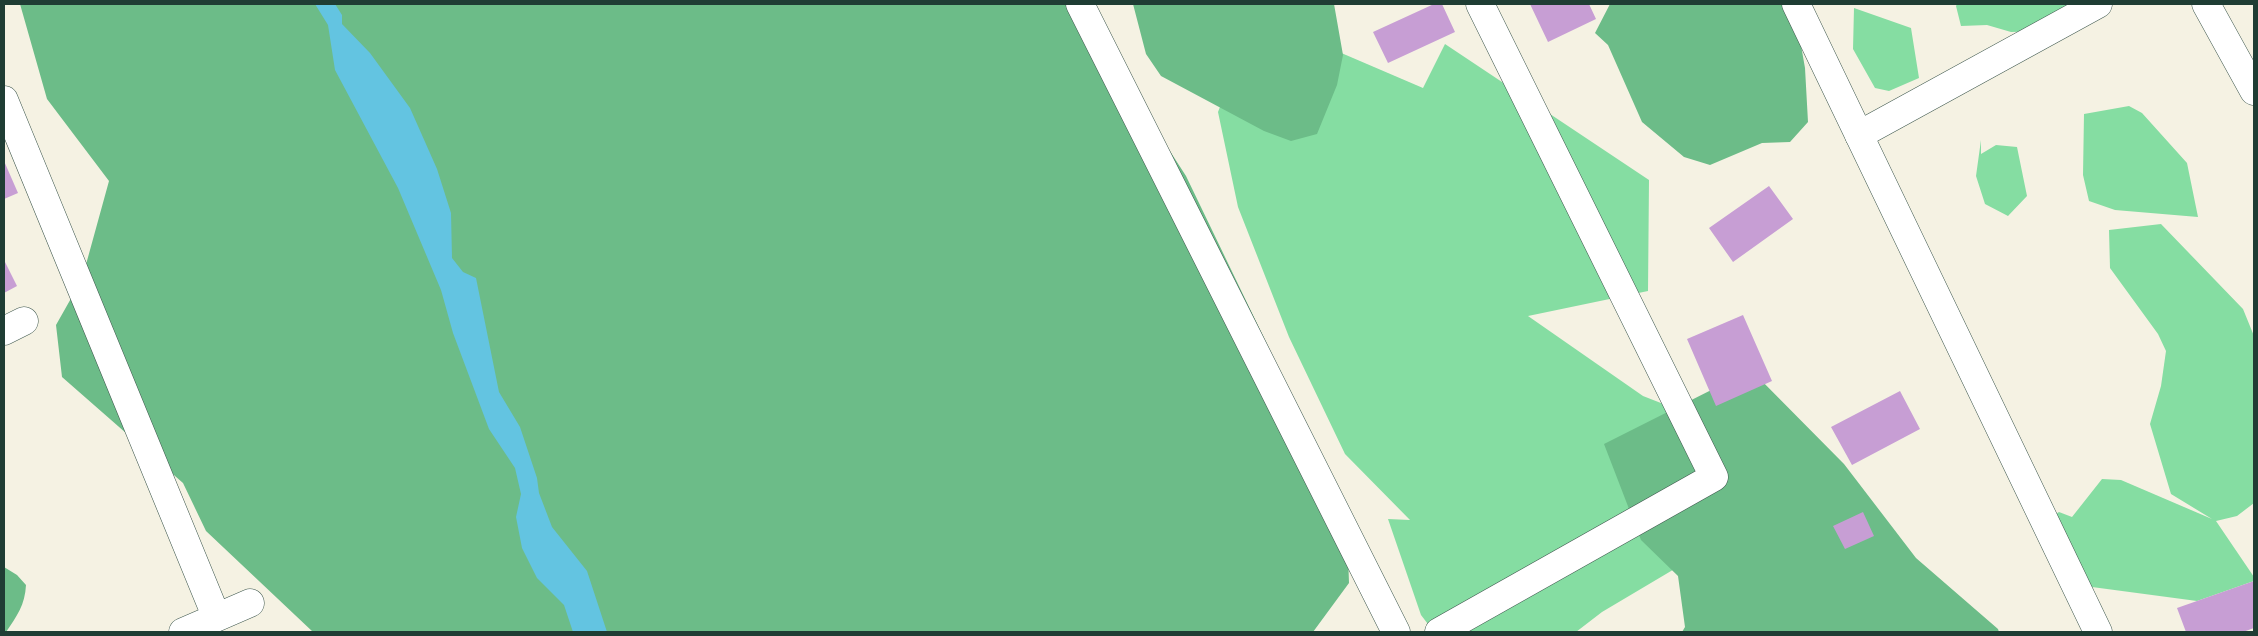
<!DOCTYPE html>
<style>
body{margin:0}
#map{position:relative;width:2258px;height:636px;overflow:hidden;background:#f5f2e3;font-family:Cardo,serif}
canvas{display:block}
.frame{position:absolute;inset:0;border:5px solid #1f3d34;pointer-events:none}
</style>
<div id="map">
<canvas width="2258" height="636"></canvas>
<div class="frame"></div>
</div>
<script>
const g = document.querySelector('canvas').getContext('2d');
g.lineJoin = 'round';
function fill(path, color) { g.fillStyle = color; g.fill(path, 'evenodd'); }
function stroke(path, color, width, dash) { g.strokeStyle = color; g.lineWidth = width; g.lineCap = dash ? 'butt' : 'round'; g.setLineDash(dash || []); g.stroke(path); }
const green = new Path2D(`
 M1957 4H2070L2050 31 2011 32 1987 25 1961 26 1956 6Z
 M1854 8 1911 28 1919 78 1889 91 1875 88 1853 49Z
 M1252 25H1276L1423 88 1445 44 1649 180 1648 291 1528 316 1643 396 1786 452 1730 536 1602 612 1576 632H1434L1421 615 1388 519 1410 520 1345 454 1289 337 1238 207 1218 112Z
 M2129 106 2142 113 2187 163 2198 217 2115 210 2089 201 2083 175 2084 114Z
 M1981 140V154L1996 145 2017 147 2027 196 2008 216 1985 204 1976 176Z
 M2161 224 2243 309 2254 336V503L2237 516 2216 521 2254 577V581L2197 601 2062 583 2053 516 2059 512 2072 517 2102 479 2121 480 2212 519 2171 494 2150 424 2161 386 2166 351 2158 334 2110 268 2109 230Z`);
const forest = new Path2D(`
 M20 4H1075L1186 176 1329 473 1347 527 1349 583 1313 632H313L206 531 183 483 62 377 56 325 82 279 109 181 47 99Z
 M1133 4H1334L1343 55 1337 85 1317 134 1291 141 1264 131 1161 76 1146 54Z
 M1610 4H1785L1796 17 1805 68 1808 122 1790 142 1762 143 1710 165 1684 157 1642 122 1608 45 1595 33Z
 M1751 370 1844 464 1916 558 1998 629 1999 632H1682L1685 627 1678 576 1641 540 1604 444Z
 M4 567 17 575 26 585C25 605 17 616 6 632H4Z`);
const water = new Path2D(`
 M315 4H335L342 15V24L370 53 410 108 437 169 451 213 452 258 463 272 476 278 499 392 520 427 537 478 539 493 552 527 587 571 607 632H573L564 605 537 578 522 548 516 517 521 494 515 468 489 429 453 333 441 290 398 188 335 70 328 25Z`);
const building = new Path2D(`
 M1434 4H1442L1455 32 1388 63 1373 32Z
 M1530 4H1589L1596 19 1548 42Z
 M4 161 18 193 4 199Z
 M1769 186 1793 219 1733 262 1709 228Z
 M4 260 17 286 4 293Z
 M1743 315 1772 381 1716 406 1687 339Z
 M1900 391 1920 429 1852 465 1831 427Z
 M1863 512 1874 536 1845 549 1833 526Z
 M2254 581V628L2243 632H2186L2177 608Z`);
const minor = new Path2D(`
 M1080 4 1396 632
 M2206 4 2254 91
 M4 100 216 616
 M1859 135 2098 4
 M4 331 24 321
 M183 632 250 603
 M1439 632 1714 477 1480 4`);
const major = new Path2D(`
 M1796 4 2098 632`);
fill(green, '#85dda2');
fill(forest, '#6cbc88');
fill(water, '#63c4e1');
fill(building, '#c79ed4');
stroke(minor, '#3f584e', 29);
stroke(major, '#3f584e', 29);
stroke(minor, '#fff', 28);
stroke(major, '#fff', 28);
</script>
